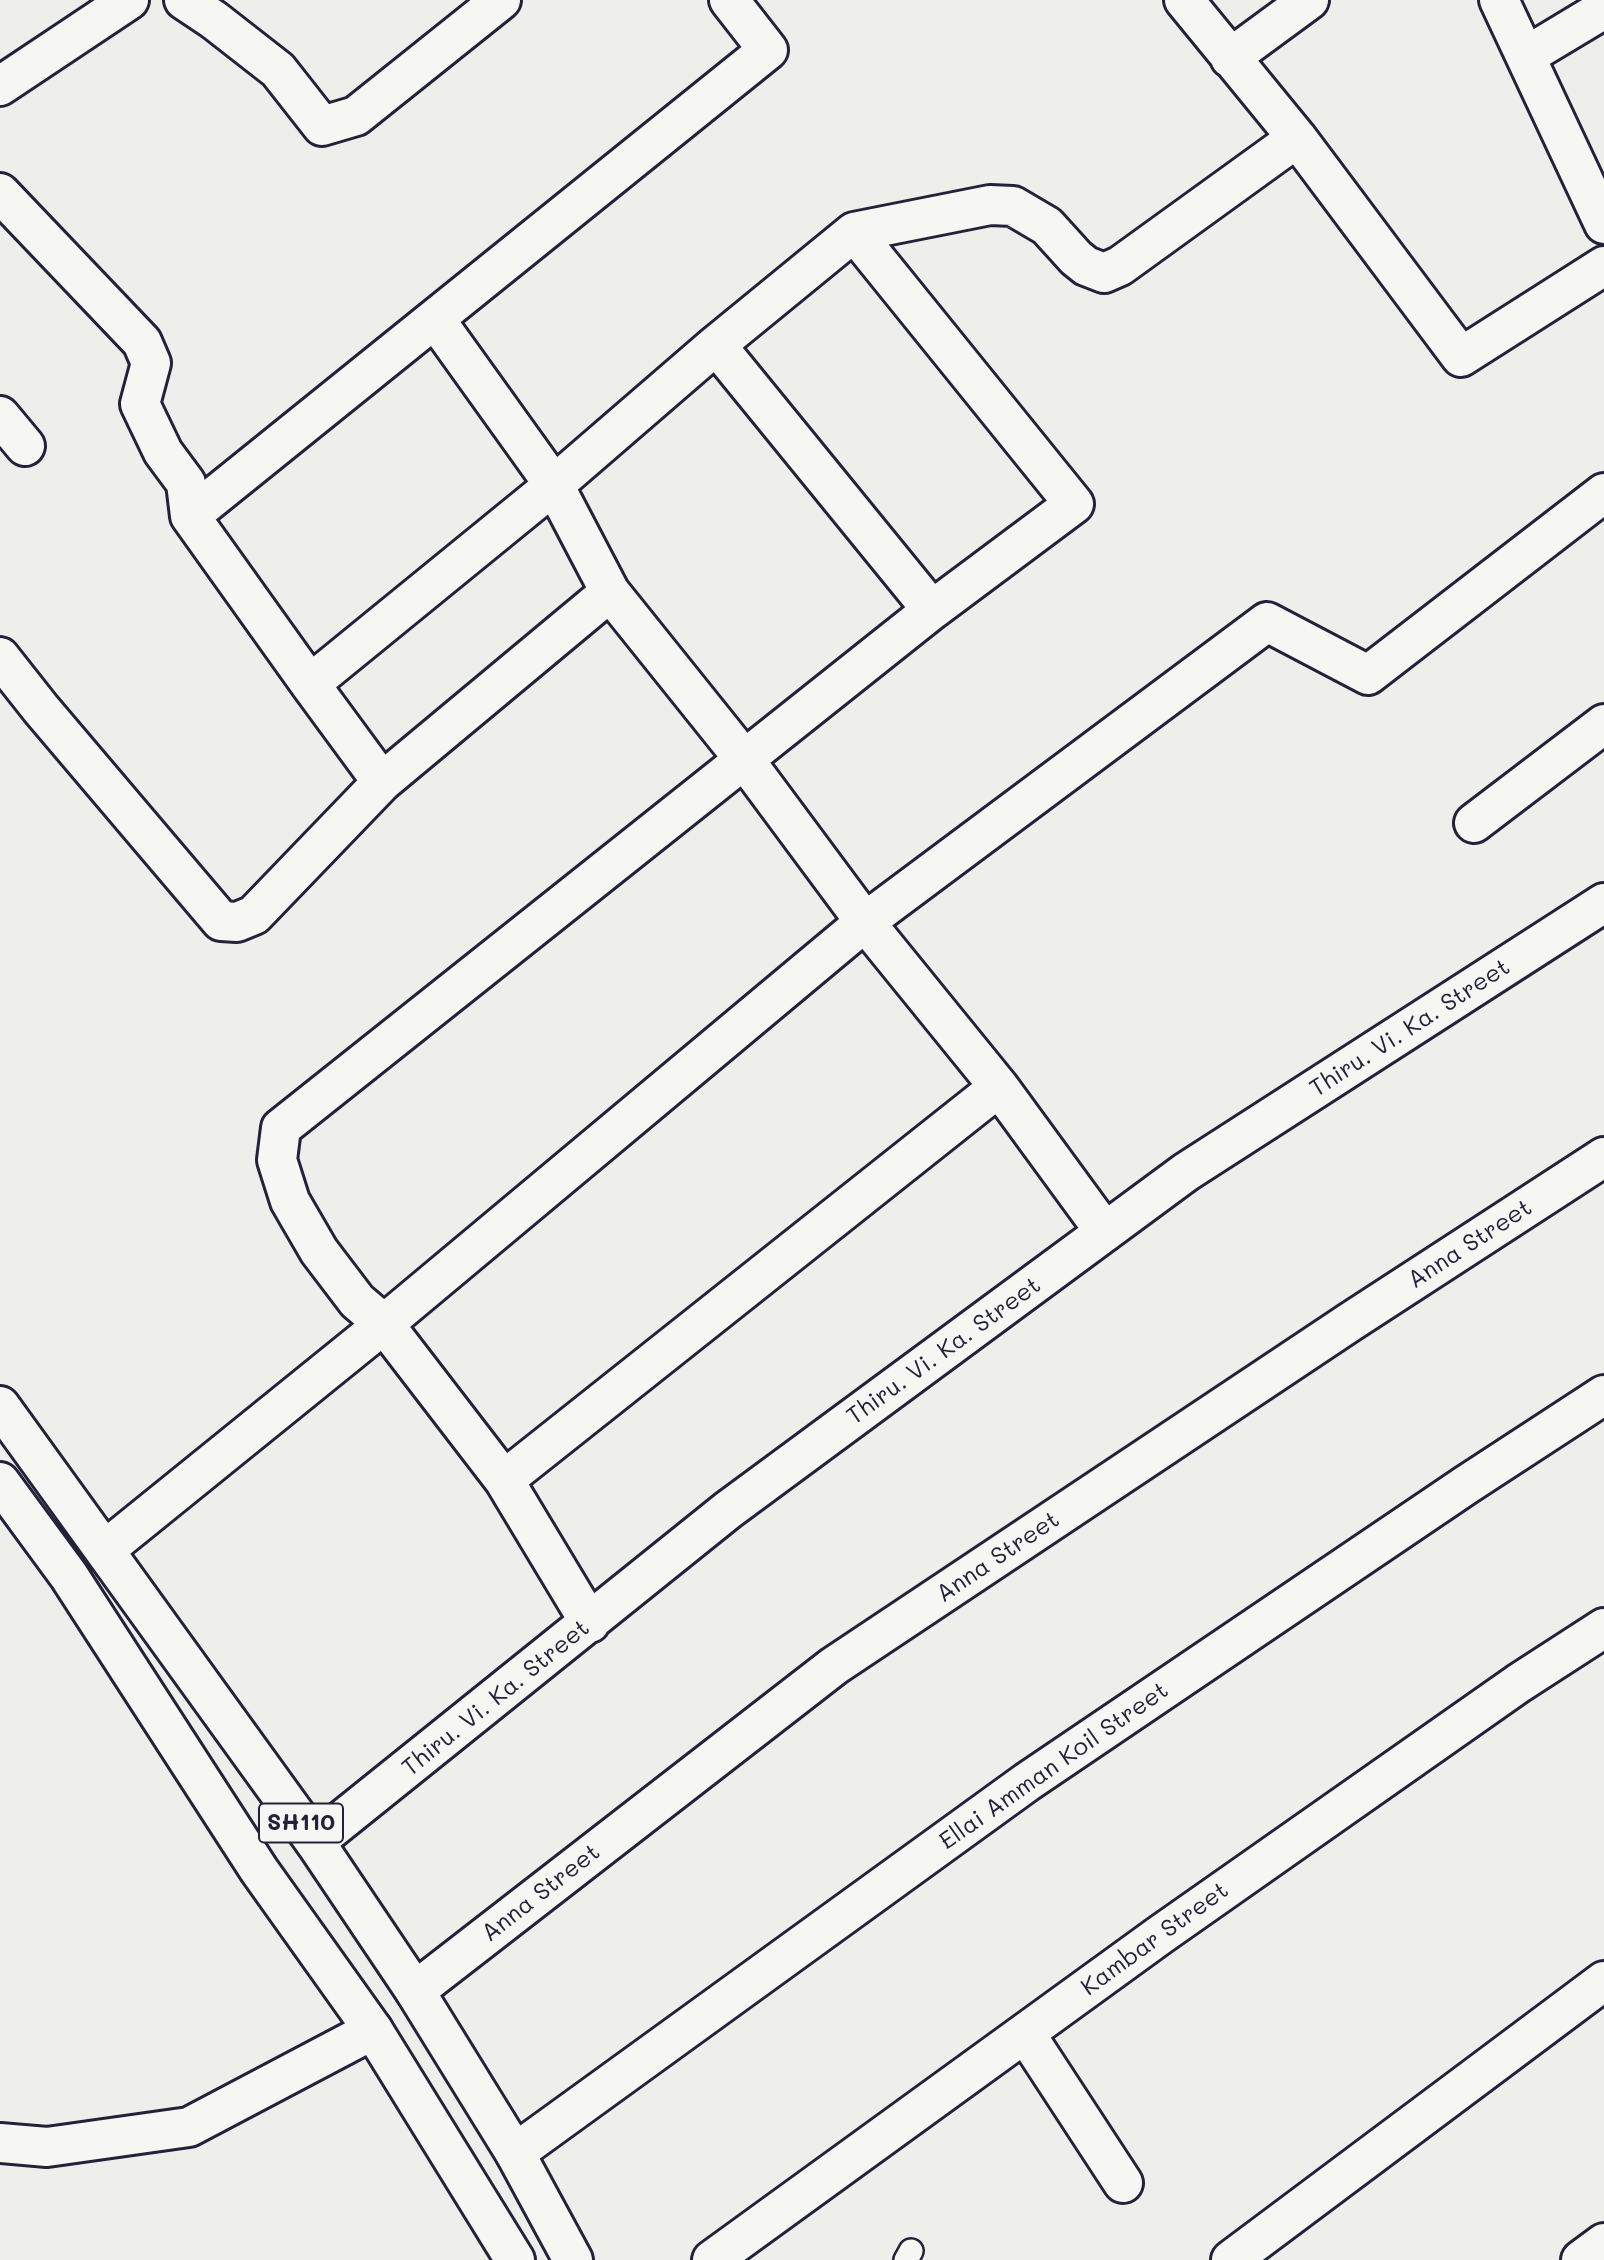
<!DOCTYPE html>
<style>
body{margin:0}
canvas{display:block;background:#eeeeeb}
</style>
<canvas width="1604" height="2260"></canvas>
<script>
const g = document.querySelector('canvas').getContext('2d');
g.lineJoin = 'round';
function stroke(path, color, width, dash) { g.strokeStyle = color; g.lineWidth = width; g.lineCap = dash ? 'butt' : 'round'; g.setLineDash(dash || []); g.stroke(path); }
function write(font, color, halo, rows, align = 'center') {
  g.font = font + ' Mali,sans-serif'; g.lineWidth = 6; g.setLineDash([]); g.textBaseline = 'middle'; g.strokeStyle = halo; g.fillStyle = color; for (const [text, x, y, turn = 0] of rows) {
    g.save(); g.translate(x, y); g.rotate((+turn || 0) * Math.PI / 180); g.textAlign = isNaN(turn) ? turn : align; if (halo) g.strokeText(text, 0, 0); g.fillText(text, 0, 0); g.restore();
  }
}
const service = new Path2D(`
 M906 2260 911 2251`);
const minor = new Path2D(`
 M184 0 214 20 278 70 322 126 356 116 501 0
 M1184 0 1297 138 1461 357 1604 266
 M1499 0 1604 224
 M1526 56 1604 9
 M1230 58 1309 0
 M0 86 129 0
 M0 193 142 342 151 363 140 404 163 452 186 483 190 516 310 684
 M435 319 554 485 610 592 744 759 865 922 999 1087 1105 1232
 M716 345 932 610
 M0 416 25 446
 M190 516 768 50 729 0
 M0 657 41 709 221 921 237 922 254 915 382 782 310 684 554 485 716 345 854 232 990 205 1013 206 1047 226 1076 258 1086 266 1104 273 1120 266 1297 138
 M382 782 610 592
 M1474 823 1604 724
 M504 1480 999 1087
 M590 1623 504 1480 384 1324 357 1301 319 1251 290 1201 277 1160 281 1128 932 610 1074 504 854 232
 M315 1842 728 1510 1186 1172 1604 903
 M415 1991 834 1666 1350 1322 1604 1157
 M1025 2033 1123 2183
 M0 2143 47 2147 189 2127 373 2030
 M515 2153 1027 1782 1466 1485 1604 1395
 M712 2260 1160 1935 1519 1683 1604 1628
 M1231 2260 1604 1981
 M1581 2260 1604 2243`);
const tertiary = new Path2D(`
 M106 1549 384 1324 865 922 1267 622 1368 675 1604 493`);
const primary = new Path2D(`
 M0 1406 315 1842 415 1991 515 2153 573 2260
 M0 1482 69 1576 259 1870 373 2030 515 2260`);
const shields = [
 [301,1823,84]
];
const shieldNames = [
 ["SH110",301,1823]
];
const streetNames = [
 ["Thiru. Vi. Ka. Street",1410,1028,-33],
 ["Anna Street",1470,1244,-33],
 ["Thiru. Vi. Ka. Street",944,1351,-36],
 ["Anna Street",998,1557,-34],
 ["Thiru. Vi. Ka. Street",496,1698,-39],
 ["Ellai Amman Koil Street",1054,1766,-35],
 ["Anna Street",541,1893,-38],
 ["Kambar Street",1155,1939,-36]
];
stroke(service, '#22223b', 28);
stroke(minor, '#22223b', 44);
stroke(tertiary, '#22223b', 44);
stroke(primary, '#22223b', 44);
stroke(service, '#f6f6f2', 23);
stroke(minor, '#f6f6f2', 38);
stroke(tertiary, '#f6f6f2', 38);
stroke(primary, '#f6f6f2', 38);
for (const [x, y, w] of shields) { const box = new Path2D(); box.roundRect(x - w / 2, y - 19.5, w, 39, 5); g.fillStyle = '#f6f6f2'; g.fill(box); stroke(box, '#22223b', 2); }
write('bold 23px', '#22223b', null, shieldNames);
write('24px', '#22223b', '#f6f6f2', streetNames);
</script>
